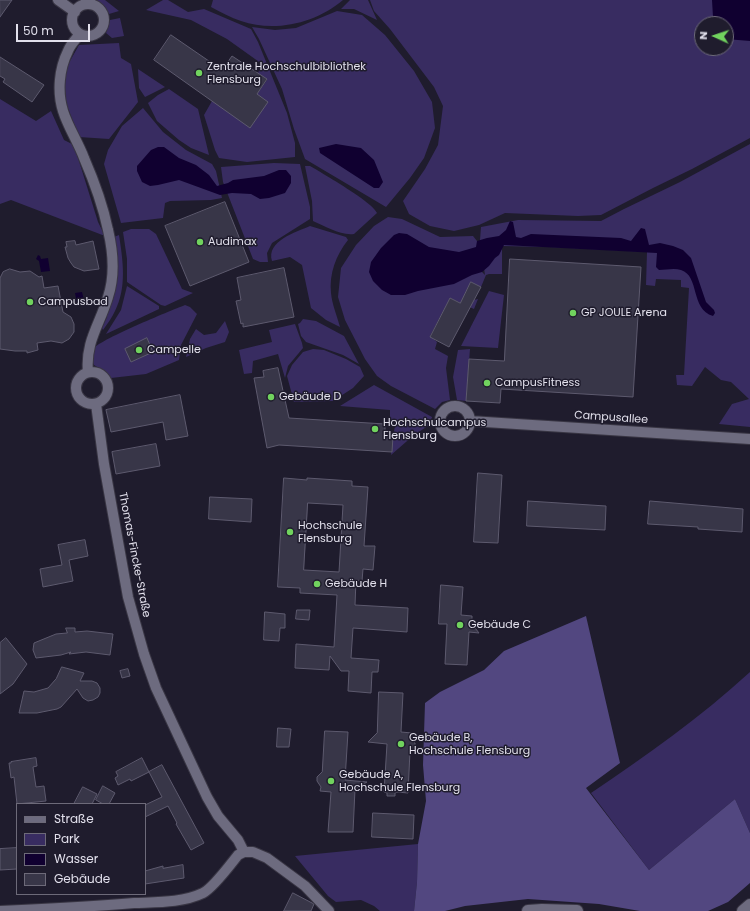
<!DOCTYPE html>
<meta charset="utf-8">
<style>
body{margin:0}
#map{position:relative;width:750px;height:911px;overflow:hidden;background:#1f1c2d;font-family:Poppins,sans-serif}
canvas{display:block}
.legend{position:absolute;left:16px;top:803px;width:130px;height:92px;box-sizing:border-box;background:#1f1c2d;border:1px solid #6d6a79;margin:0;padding:5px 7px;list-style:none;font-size:12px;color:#e2e0ec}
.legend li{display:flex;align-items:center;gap:8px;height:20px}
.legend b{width:20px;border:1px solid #6d6a79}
.north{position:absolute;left:694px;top:16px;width:40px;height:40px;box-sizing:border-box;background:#1f1c2d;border:1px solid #6d6a79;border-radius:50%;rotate:273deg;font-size:11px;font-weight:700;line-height:16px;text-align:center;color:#e2e0ec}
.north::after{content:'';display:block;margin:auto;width:14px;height:18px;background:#71d35e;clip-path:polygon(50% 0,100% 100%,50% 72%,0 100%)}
.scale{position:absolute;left:16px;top:24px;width:74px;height:18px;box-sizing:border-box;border:2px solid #e2e0ec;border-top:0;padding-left:5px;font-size:12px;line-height:14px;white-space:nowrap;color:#e2e0ec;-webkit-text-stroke:3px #1f1c2d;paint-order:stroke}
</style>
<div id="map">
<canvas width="750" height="911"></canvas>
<ul class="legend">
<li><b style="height:5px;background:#6d6b7f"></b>Straße</li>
<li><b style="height:11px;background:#382c61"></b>Park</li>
<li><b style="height:11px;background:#100030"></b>Wasser</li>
<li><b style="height:11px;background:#383648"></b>Gebäude</li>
</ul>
<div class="north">N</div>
<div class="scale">50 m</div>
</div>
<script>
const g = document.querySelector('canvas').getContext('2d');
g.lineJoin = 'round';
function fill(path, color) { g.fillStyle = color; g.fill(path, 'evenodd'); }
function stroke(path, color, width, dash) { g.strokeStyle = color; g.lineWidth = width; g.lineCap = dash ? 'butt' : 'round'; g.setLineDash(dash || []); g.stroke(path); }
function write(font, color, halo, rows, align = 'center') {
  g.font = font + ' Poppins,sans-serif'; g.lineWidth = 3; g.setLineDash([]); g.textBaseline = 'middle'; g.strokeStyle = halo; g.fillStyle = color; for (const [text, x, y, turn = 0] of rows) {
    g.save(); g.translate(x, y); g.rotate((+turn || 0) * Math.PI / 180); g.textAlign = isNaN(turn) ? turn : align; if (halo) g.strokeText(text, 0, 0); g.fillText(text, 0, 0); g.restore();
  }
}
const green = new Path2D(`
 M95 0H105L119 11 109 14 104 6Z
 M163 0H168L188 12 204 9 251 29 258 42 287 113 295 143V157L247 162 219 158 215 150 204 115 212 101 257 94 267 80 258 73 262 64 227 39 191 20 146 10Z
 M213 0H343C316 23 275 33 241 21 231 18 221 12 211 7Z
 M350 0H368L377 20 354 9H341Z
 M370 0H750V138L692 169 653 188 601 215 578 216 505 213 479 225 454 231 430 226 409 214 403 201 425 169 438 145 443 106 434 87 390 29 374 11ZM702 24H726V48H702Z
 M337 11 362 15 385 35 414 71 432 102 435 128 424 158 410 178 386 207 305 159 294 129 282 89 259 39 252 27 275 30 296 28Z
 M120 18 124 36 112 38 106 33 110 20Z
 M119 43 121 58 131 64 138 102 109 139 79 137 66 103 64 88 66 68 79 45Z
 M138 69 165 87 145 97 139 88Z
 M169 89 198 109 209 155 191 148 179 140 157 121 148 103 158 95Z
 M0 99 36 121 51 111 64 140 74 145 98 222 105 236 11 200 0 204Z
 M143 108 163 132 186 150 212 164 216 171 222 198 211 200 170 201 165 203 163 218 121 223 104 164 108 150 122 126Z
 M750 144V427L719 424 732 404 749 399 731 382 721 380 705 367 692 386 677 385 676 375H684L689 288 681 287V280L656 279 655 286 646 285 647 252 549 247 502 246V274H489L486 275 481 287 471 282 464 295 474 300 478 299 474 309 450 298 430 336 437 342 435 349 448 356 446 368 450 400 442 402 435 409 391 386 377 376 365 359 345 320 338 297 341 268 356 245 374 226 388 217 402 219 440 237 473 236 477 241 482 272 485 275 480 240 481 227 518 220 601 221 624 209 680 182Z
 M274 163 300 164 310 207V219L272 243 267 253 268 262H260L253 259 223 182 221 167Z
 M305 166H310C322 173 374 203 377 213L354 234C341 236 325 226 313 221L312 201Z
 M310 226 346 237 348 240C336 255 329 274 331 293 332 304 337 316 340 327L326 320 311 308 302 265 290 257 272 261C266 241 296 232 310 226Z
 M131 229H149L156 234 182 289 193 293 165 306 161 305 127 282V259L123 232Z
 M119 235C123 261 127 287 115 311 112 318 107 324 103 330L102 328 107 317 104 315 114 237Z
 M127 286 159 306V309L106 334 121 310Z
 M489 291 504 295 498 348 461 346Z
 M185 305 190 307 197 314 181 345 179 360 146 374 111 378C104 375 101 369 94 365 92 360 90 356 92 350 98 340 170 311 185 305Z
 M303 319 316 321 344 336 359 364 343 355 306 342 301 336 298 324 300 323Z
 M225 321 229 332 225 342 206 348 186 357 190 339 196 329 204 335 216 333Z
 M295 324 302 343 303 348 288 366 285 378 278 354 253 361 252 373 244 374 239 350 272 342 269 330Z
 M313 349 324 350 346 359 360 367 364 376 353 388 333 401 294 402 287 376 292 365 303 352Z
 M470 349 466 401 457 400 453 377 458 350Z
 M374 385 432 417 431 424 414 435 391 455 393 436 396 422 390 421V410L340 406Z
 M750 672V833L735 799 649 870 591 793C646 756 701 717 750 672Z
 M418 844 417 882 414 911H380L374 906 361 900 336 902 328 896 295 856Z`);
const forest = new Path2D(`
 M586 616 620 763 586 788 649 870 735 799 750 833V883L728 902 708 911H640L599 904 528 899 465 906 445 911H414L417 882 418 844 426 801 423 765 425 703 440 692 484 670 504 651Z`);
const water = new Path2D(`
 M712 0H750V41L726 39V24H717L713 17Z
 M336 144 361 148 374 160 383 182 379 188H374L320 153 319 148Z
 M158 147H164L179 158 196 165 209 175 217 186 228 183 233 180 264 176 279 170H286L291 176V183L285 193 269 198 260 199 251 194 232 193 220 195 179 180 158 185 150 186 142 182 137 171V166L151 150Z
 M510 221 513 222 516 237 521 238 531 234 621 238 631 241 641 228 645 229 649 245 660 243 673 246 683 250 691 258 706 302 714 310 715 313 713 316C690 309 700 276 681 270 674 268 666 270 659 270L656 267 657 253 504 245 499 255 495 258 489 266 482 272 472 275 454 284 418 291 405 295H391L382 290 373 281 369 272 371 262 381 248 394 235 399 233 407 234 429 247 459 252 476 247 477 241 487 238 499 236 506 230Z
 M38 255 40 256 41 259 48 258 50 271 41 272 39 261 36 259Z
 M82 292 84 300 86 303 84 306 80 304H77L75 293Z`);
const building = new Path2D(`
 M0 0H12L0 17Z
 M171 35 222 70 232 56 267 79 257 94 268 102 250 128 154 60Z
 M0 57 44 85 32 102 3 82 5 79 0 76Z
 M225 202 249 262 190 286 165 226Z
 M75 241 76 245 93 241 99 269 84 271 74 267 71 263 68 258 65 247H67L66 242Z
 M510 259 641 267 633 397 501 389 500 403 466 401 469 359 504 361Z
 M284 268 294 317 243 327V323L241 324 236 301 241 300 237 278Z
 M10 269 20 272 30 271 39 277 42 276 44 288 58 286 63 312 71 317 74 324V332L69 339 62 343 51 341 37 343 38 350 27 353V351H15L0 349V278L3 272Z
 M471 282 481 287 449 347 430 337 450 298 460 303Z
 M147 338 153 352 131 362 125 349Z
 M278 368 289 418 385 424V435L393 436 392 452 279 445 267 448 254 378 264 377 263 371Z
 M180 395 188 436 166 440 163 422 111 432 106 410Z
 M156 444 160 466 116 474 112 452Z
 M478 473 502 475 498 543 474 542Z
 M284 478 307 480V478L352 481V486L368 487 364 546H375L373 570 363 569 362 581 356 580 355 605 408 608 407 632 353 628 351 658 379 660 378 672H372L371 693 348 691 349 671H341L330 656 329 670 295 668 296 644 334 647 337 595 300 593V588L278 587ZM308 503 343 505 339 572 304 570Z
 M210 497 252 499 251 522 209 519Z
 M528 501 606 506 605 530 527 526Z
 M650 501 743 509 742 532 698 529V527L648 524Z
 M85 540 88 556 69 560 73 581 43 587 40 569 62 565 58 545Z
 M441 585 463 587 461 615 472 616V624L479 633 469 632 467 665 445 664 447 624H439Z
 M297 610H310L309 620 296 619Z
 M265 612 285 614V628H280L279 641 264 640Z
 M66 628H75V632L87 631 113 634 110 655 86 652 69 654 71 652 61 655 36 658 33 650 34 643 56 634 67 633Z
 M6 638 27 664 13 684 0 694V643Z
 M62 667 84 673 80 681H92L97 683 100 688V693L98 697 93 700 88 701 83 698 77 689 61 707 57 709 37 713H19L24 691 34 692 48 688 56 679Z
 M128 669 130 676 122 678 120 671Z
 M379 692 403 693 401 732 412 733 411 739 415 743V747L410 751 408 793 397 792 395 793V796H387V793L384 792 387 744 368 742 377 733Z
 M278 728 291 729 289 747H277Z
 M325 731 348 732 345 780 367 782 355 789 353 832H328L331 792 320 791 321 787 317 781V777L322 772Z
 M36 758 37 766 33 767 36 787 44 786 46 801 17 804 14 777 11 778 9 763H11V762Z
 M142 758 149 772 131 781 130 779 118 785 115 778 118 776 116 772Z
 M162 765 204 843 191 850 176 824 177 823 168 806 145 817V805L162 797 149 772Z
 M103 786 115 793 109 804H103L96 800Z
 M83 787 97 794 92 804H74Z
 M373 813 414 815 413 839 372 837Z
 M17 848V869L0 870V849Z
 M183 865 184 878 145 884V871L163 866V868Z
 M293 893 314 904 311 911H284Z`);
const street = new Path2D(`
 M58 0 75 12
 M72 20a16 16 0 1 1 32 0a16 16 0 1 1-32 0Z
 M80 34C76 39 70 45 68 51 59 69 57 92 63 111 68 127 78 142 84 158 94 181 103 206 108 230 113 251 115 276 108 297 100 324 85 342 88 372
 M76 388a16 16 0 1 1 32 0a16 16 0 1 1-32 0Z
 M96 404 104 464 128 597 144 654 156 688 207 797 218 816 238 840 244 852
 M440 421a15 15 0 1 1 30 0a15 15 0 1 1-30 0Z
 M470 421 750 439
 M0 911C45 909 89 907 134 903 157 902 182 903 203 893 213 888 230 865 238 855L244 852H253L267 858 305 886 329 911`);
const secondary = new Path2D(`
 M528 911 542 910 577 911
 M743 911 750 905`);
const markers = [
 [199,73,4,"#71d35e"],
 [200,242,4,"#71d35e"],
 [30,302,4,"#71d35e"],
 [573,313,4,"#71d35e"],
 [139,350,4,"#71d35e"],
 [487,383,4,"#71d35e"],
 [271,397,4,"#71d35e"],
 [375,429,4,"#71d35e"],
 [290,532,4,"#71d35e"],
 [317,584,4,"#71d35e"],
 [460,625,4,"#71d35e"],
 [401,744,4,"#71d35e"],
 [331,781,4,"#71d35e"]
];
const poiNames = [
 ["Zentrale Hochschulbibliothek",207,67],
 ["Flensburg",207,80],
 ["Audimax",208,242],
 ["Campusbad",38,302],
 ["GP JOULE Arena",581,313],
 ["Campelle",147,350],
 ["CampusFitness",495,383],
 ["Gebäude D",279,397],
 ["Hochschulcampus",383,423],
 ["Flensburg",383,436],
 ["Hochschule",298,526],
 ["Flensburg",298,539],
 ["Gebäude H",325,584],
 ["Gebäude C",468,625],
 ["Gebäude B,",409,738],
 ["Hochschule Flensburg",409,751],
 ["Gebäude A,",339,775],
 ["Hochschule Flensburg",339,788]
];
const streetNames = [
 ["Campusallee",611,418,4],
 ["Thomas-Fincke-Straße",134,555,79]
];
fill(green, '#382c61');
fill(forest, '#524780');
fill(water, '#100030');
fill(building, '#383648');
stroke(building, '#5d5a6e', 1);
stroke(street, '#393644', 12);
stroke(secondary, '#393644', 14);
stroke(street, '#6d6b7f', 10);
stroke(secondary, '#6d6b7f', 12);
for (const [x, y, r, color] of markers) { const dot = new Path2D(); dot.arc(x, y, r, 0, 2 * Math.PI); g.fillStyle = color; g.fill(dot); stroke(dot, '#1f1c2d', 1.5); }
write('11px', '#e2e0ec', '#1f1c2d', poiNames, 'left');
write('11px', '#e2e0ec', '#1f1c2d', streetNames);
</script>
